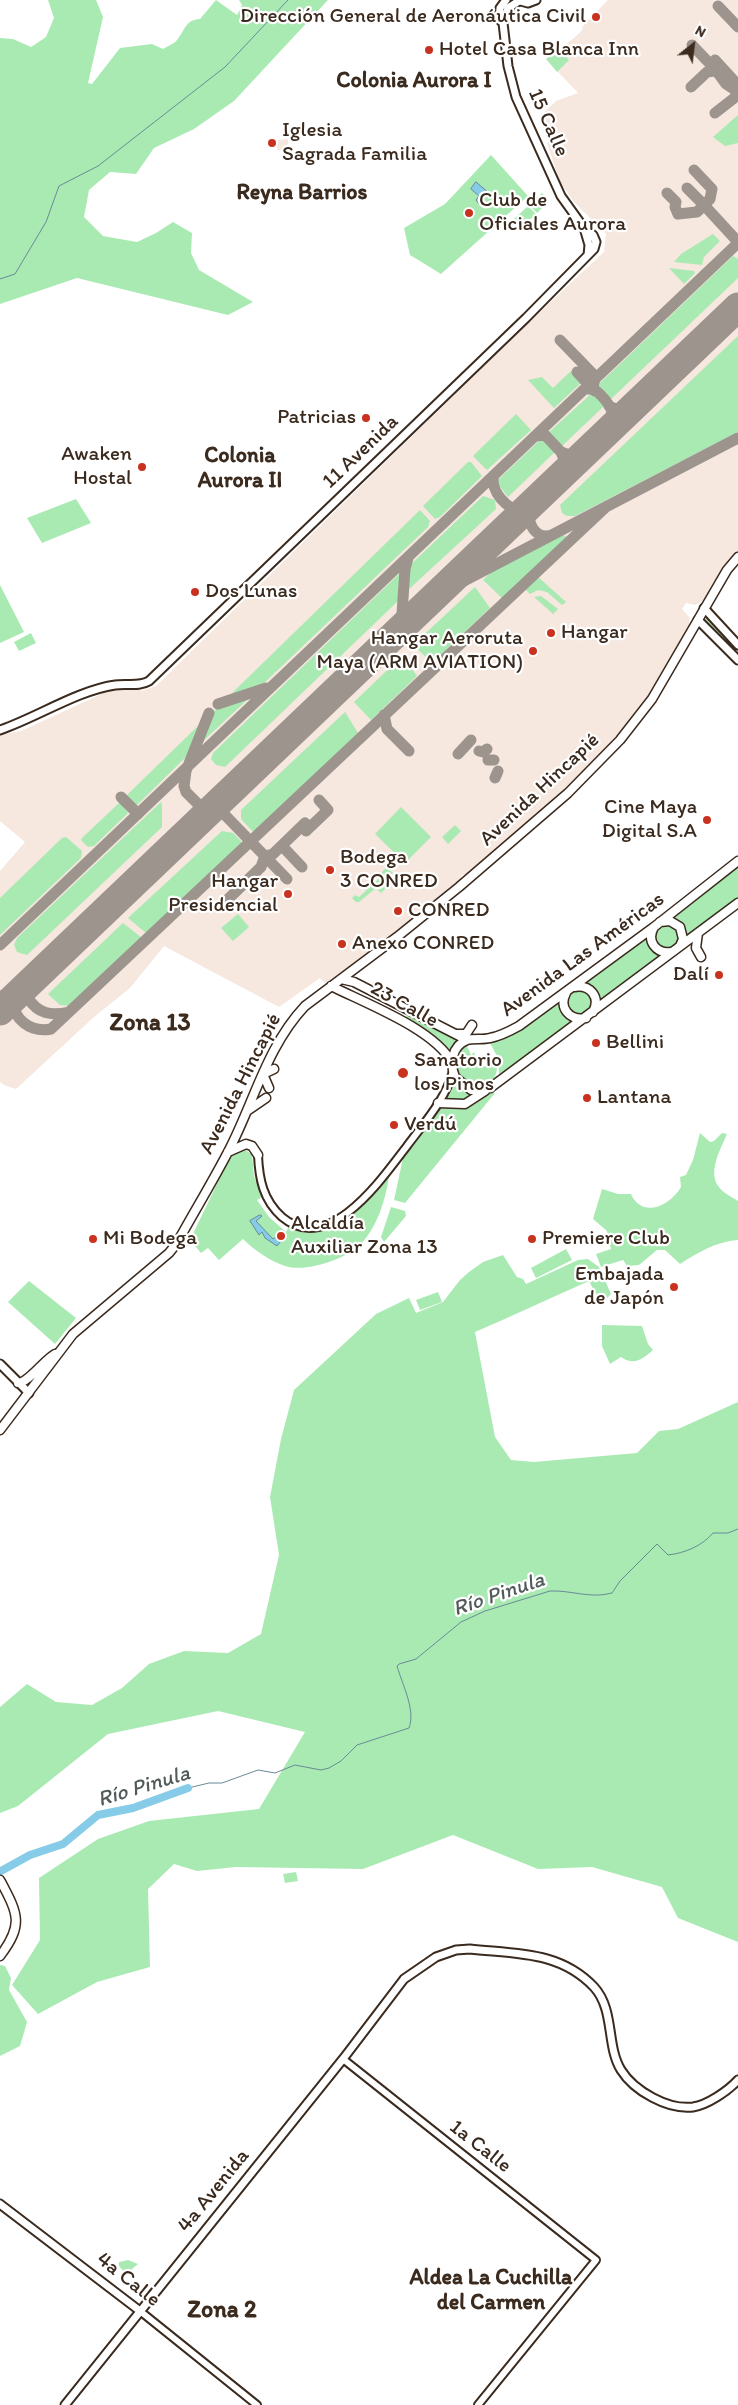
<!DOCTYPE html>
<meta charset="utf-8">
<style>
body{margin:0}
#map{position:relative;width:738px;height:2405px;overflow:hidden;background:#fff;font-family:Itim,sans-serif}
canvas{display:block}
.north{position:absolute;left:668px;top:20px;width:50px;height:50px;-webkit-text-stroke:4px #fff;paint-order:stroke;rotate:29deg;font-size:14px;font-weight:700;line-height:20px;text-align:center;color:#3b2a1e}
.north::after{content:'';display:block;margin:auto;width:18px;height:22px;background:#3b2a1e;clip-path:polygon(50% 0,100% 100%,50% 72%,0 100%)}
</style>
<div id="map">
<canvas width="738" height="2405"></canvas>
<div class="north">N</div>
</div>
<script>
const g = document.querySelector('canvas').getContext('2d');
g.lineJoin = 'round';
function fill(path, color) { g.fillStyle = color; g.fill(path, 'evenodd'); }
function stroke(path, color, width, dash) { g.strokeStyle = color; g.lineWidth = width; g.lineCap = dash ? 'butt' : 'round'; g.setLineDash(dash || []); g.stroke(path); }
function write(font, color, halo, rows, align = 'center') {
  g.font = font + ' Itim,sans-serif'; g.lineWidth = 4.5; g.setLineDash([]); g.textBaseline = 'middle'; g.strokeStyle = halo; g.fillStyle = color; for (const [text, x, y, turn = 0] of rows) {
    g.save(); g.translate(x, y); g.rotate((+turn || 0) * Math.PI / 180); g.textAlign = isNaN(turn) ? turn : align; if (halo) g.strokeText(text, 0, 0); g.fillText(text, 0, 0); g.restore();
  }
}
const built = new Path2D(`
 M608 0H738V552L724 565 704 600 695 605 686 603 682 609 690 618 688 632 644 705 582 773 468 874 462 875 459 881 374 949 325 983 320 978 279 1007 164 946 130 988 94 1017 16 1089 4 1085 0 1082V871L25 842 0 821V735L21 731 108 691 138 686 141 691 156 686 529 322 604 252 606 234 574 202 560 182 547 143 558 135 540 116 556 101 578 93 546 59 574 38 583 29 582 27Z
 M288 139 289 150H277L278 140Z`);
const green = new Path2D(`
 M48 0H96L103 17 88 83 92 84 120 48 152 44 163 49C167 46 174 44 177 40 185 30 185 20 200 19L216 0 237 15 242 5 239 0H328L234 101 194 129 154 148 136 174 110 172 89 190 84 217 103 236 137 242 156 233 173 222 192 233 191 253 199 270 253 302 228 315 77 278 0 304V38L13 39 31 47 46 37 54 18Z
 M559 49 569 60 557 72 546 59Z
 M738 115V143L725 146 713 137Z
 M491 155 528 196 441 274 410 255 404 228 445 204Z
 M542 193 549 201 537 213 529 205Z
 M528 206 536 214 522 227 514 219Z
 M713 234 720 241 704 257 702 265 674 262 681 254Z
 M733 256 738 259V278L610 400 599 389V384Z
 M669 268 694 271 695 273 684 284Z
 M738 336V432L575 516H567L562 513 560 505Z
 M571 371 582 382 554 408 528 380 542 377 553 388Z
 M592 393 604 406 561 447 548 433Z
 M516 414 531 430 487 470 473 456Z
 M541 439H545L556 451 508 497 498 484 499 479Z
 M468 462H471L482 476 440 517 435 519 423 506Z
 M483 496 495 500 496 509 408 590 409 566Z
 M76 499 91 523 42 543 27 518Z
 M420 510 430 521 428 527 262 685 227 698Z
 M563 535 566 536V540L502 598 483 580 491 572Z
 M400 573 399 600 225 767 216 765 211 759 213 753Z
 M537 576 566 602 562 605 547 592 538 590 530 594 524 588Z
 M0 585 24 632 0 643Z
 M475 587 490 608 432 663 413 645Z
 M541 596 558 609 553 614 534 597Z
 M707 615 738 648V655L705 620Z
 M31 633 36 643 19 651 14 642Z
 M402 656 417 676 371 720 354 702Z
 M246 696 248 699 200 744 215 710Z
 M345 712 358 733 254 833 241 819V810Z
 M201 723 186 757 136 806H134L127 799V795Z
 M161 802 162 805V827L27 955 17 952 14 945 17 938Z
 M119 803 122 804 128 813 94 846 88 847 81 840 82 838Z
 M401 807 431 837 405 863 375 834Z
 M455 825 461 831 448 844 442 837Z
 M222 831 233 833 241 841V844L146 933 128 918Z
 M66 837 82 851 81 858 0 935V898L62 838Z
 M738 866V898L686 937 682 925 672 918Z
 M387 867 393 873 381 882 386 888 381 893 376 888 359 902H356L352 898 355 895 359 897 382 876V872Z
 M238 914 249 927 233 941 221 928Z
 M123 923 142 938 70 1006 60 1005 48 994Z
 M661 923 676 925 681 939 673 950 658 948 653 935Z
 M648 936 662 955 599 1003 584 984Z
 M567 1002a13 13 0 1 1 26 0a13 13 0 1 1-26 0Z
 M560 1001 575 1021 518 1064 499 1074 498 1058 490 1043 521 1028Z
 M408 1013 461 1041 450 1055 432 1035 405 1020Z
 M467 1046 471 1055 474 1052 476 1057 474 1061 478 1068 497 1063C500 1109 425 1073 467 1046Z
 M454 1080 463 1089 477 1094 469 1101 442 1102Z
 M491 1090 495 1093 405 1203 394 1200 403 1158 441 1105H465Z
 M700 1133 710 1142 714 1141 722 1133 727 1134C721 1148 707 1173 719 1187 723 1193 732 1197 738 1201V1240C715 1242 699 1252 680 1264L665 1250H657L639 1265 627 1266 623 1260 601 1267 596 1254 611 1249 607 1231 593 1219 602 1189 618 1194H631C642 1219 670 1206 681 1187L680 1177 686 1175 693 1160Z
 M243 1148 252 1155 254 1176 262 1197 257 1200 269 1217 286 1232 289 1226C332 1244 364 1207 389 1177 385 1201 378 1225 361 1244 346 1259 306 1273 285 1266 270 1261 254 1250 243 1239L219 1260 208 1248 201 1253 190 1240 227 1163 234 1152Z
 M391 1207 405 1211 406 1216 384 1242 381 1237Z
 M566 1249 572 1260 536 1278 531 1268Z
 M503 1255 517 1277 523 1279 526 1284 578 1260 588 1259 599 1267 611 1294 601 1304 589 1281C550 1298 512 1316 475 1332L495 1437 511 1460 534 1462 637 1453 659 1431 678 1429 738 1402V1942L678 1918 662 1887 592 1867 538 1869 453 1835 363 1869 236 1867 197 1871 174 1864 148 1889 150 1967 97 1982 38 2014 12 1985 40 1940 39 1878 98 1839 149 1821 259 1809 305 1732 218 1711 108 1734 18 1806 0 1813V1707L27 1684 56 1702 92 1705 122 1688 149 1664 184 1651 228 1653 261 1634 279 1555 270 1497 281 1439 294 1390 376 1314 409 1298 416 1313 443 1302 460 1280 469 1272 483 1262Z
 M29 1281 76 1318 55 1344 8 1302Z
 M438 1292 442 1302 420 1310 416 1300Z
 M602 1325 642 1326 648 1344 653 1350C643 1359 634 1366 621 1357L610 1364 602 1346Z
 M296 1872 298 1881 285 1883 283 1874Z
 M0 1965 5 1966 11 1978 9 1990 27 2022 20 2046 0 2056Z
 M128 2260 138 2264 126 2274 119 2266V2262Z`);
const water = new Path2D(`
 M476 182 489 193 479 204 476 200 479 196 471 189Z
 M260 1215 262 1216 256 1221 273 1239 276 1237 281 1241 277 1246 265 1238 262 1232 259 1235 250 1221Z`);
const stream = new Path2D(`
 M0 279 15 274 46 222 59 186 98 166 225 67 288 0
 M188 1788 209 1783H222L258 1770 275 1773 295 1765 321 1770 329 1768 341 1761 357 1745 409 1728C416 1710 402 1684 397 1666L399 1664 416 1659 461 1622 485 1611 550 1591C571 1590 590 1599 612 1593L620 1581 657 1544 668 1555C685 1553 702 1546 713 1533H728L738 1529`);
const river = new Path2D(`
 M1 1871 30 1855 63 1844 98 1815 133 1808 188 1788`);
const taxiway = new Path2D(`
 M718 6 738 27
 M692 45 715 69 726 84 738 92
 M715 60 738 85
 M691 87 707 72 722 70
 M715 113 738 95
 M694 170 712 189 710 199 704 205 738 242
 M667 193 676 202 675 207 678 214 697 212 704 205 687 188
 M560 340 596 377 593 385 595 391
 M577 372 589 385
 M589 389C599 389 613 407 613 418 613 423 610 428 607 432
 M609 406 622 412 631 409
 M536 436 545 435 561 452 566 464 561 475
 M561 452 572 456 583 454
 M494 475C489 490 508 512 524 511
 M530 505C525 519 534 541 552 535
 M509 506 514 515 512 522
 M435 596 738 438
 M403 607 406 613 415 615
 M401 628 405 569 408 558
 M218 704 266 688
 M209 713 186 771 184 786 186 792 198 804 223 813
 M384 715 387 729 409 751
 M479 751 483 752 487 749
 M458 754 471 740
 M488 760H494
 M495 778 498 771
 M121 797 138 814
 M220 801 223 813 287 879
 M198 804 202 818
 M306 831 328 810 319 800
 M284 844V848L302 867
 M221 906 261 867 265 856 273 854 305 823 310 827
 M0 945 738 243
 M29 983 28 998C38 1014 51 1016 69 1012
 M0 996 14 998C11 1019 31 1033 51 1029L607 506`);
const runway = new Path2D(`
 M0 1011 738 307`);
const tertiary = new Path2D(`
 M258 1155C259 1179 263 1200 282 1217 329 1257 383 1177 407 1146 424 1123 446 1099 453 1071
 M343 2059 596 2260 478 2405
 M140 2311 257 2405`);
const secondary = new Path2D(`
 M517 0 528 3 536 0
 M503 23 508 8 519 1
 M584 228 589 245 588 255
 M704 608 738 645
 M698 620 738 660
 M0 730C38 717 76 691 115 685 126 683 139 687 149 681L526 318 594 249 596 242 593 235 584 228 561 196 516 97 508 66 503 23 499 19 500 8 506 0
 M0 1364 29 1393
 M0 2204 140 2311
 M65 2405 343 2059 404 1979 436 1957 456 1950 470 1949C516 1954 560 1951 594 1987 615 2010 606 2046 621 2070 634 2091 668 2110 693 2107 707 2105 728 2091 738 2080`);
const primary = new Path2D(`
 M738 861 654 927 519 1026C510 1031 501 1036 490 1038 483 1040 474 1038 467 1040 451 1046 450 1065 455 1077L471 1090 490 1088 738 903
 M660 922 670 921 680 927 683 939 680 946
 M654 927C646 941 656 954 671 952
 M698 933 696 948 701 957
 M341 979 354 982 467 1040
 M331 986C365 1003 436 1030 452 1063
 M574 987C590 984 601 997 593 1012
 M566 993C558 1008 570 1021 586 1018
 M457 1034H466L472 1025
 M263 1074 269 1088
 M263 1074 274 1069
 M438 1103 465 1104 485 1091
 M247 1111 266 1098
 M228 1152 246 1144 252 1146 258 1155
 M18 1383C28 1383 44 1360 55 1354
 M0 1430 73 1334 169 1253 177 1243C194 1212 213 1181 229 1150 254 1102 267 1046 305 1006L397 937 459 887 568 793 620 740 652 699 727 570 738 557
 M0 1880C18 1914 24 1924 0 1956`);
const markers = [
 [596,17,5,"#c8321e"],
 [429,50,5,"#c8321e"],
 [272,143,5,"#c8321e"],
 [469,213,5,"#c8321e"],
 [366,418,5,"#c8321e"],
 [142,467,5,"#c8321e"],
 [195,592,5,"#c8321e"],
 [551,633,5,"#c8321e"],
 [533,651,5,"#c8321e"],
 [707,820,5,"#c8321e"],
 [330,870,5,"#c8321e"],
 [288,894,5,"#c8321e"],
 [398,911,5,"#c8321e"],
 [342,944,5,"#c8321e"],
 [719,975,5,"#c8321e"],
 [596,1043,5,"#c8321e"],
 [403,1073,6,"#c8321e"],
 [587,1098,5,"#c8321e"],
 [394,1125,5,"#c8321e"],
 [281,1236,5,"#c8321e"],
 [93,1239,5,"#c8321e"],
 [532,1239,5,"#c8321e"],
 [674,1287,5,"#c8321e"]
];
const poiNames = [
 ["Dirección General de Aeronáutica Civil",586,17,"right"],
 ["Hotel Casa Blanca Inn",439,50],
 ["Iglesia",282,131],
 ["Sagrada Familia",282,155],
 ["Club de",479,201],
 ["Oficiales Aurora",479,225],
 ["Patricias",356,418,"right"],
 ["Awaken",132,455,"right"],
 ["Hostal",132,479,"right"],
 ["Dos Lunas",205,592],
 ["Hangar",561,633],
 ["Hangar Aeroruta",523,639,"right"],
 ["Maya (ARM AVIATION)",523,663,"right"],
 ["Cine Maya",697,808,"right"],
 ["Digital S.A",697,832,"right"],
 ["Bodega",340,858],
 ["3 CONRED",340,882],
 ["Hangar",278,882,"right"],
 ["Presidencial",278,906,"right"],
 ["CONRED",408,911],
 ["Anexo CONRED",352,944],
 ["Dalí",709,975,"right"],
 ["Bellini",606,1043],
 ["Sanatorio",414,1061],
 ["los Pinos",414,1085],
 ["Lantana",597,1098],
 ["Verdú",404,1125],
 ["Alcaldía",291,1224],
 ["Auxiliar Zona 13",291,1248],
 ["Mi Bodega",103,1239],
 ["Premiere Club",542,1239],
 ["Embajada",664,1275,"right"],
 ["de Japón",664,1299,"right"]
];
const streetNames = [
 ["15 Calle",548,123,66],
 ["11 Avenida",361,452,-44],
 ["Avenida Hincapié",540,790,-43],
 ["Avenida Las Américas",583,955,-36],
 ["23 Calle",404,1005,29],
 ["Avenida Hincapié",241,1084,-63],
 ["1a Calle",480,2147,38],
 ["4a Avenida",214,2191,-51],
 ["4a Calle",128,2280,38]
];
const neighbourhoodNames = [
 ["Colonia Aurora I",414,81],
 ["Reyna Barrios",302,193],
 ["Colonia",240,456],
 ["Aurora II",240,481],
 ["Aldea La Cuchilla",491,2278],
 ["del Carmen",491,2303]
];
const waterNames = [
 ["Río Pinula",499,1595,-19],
 ["Río Pinula",144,1787,-17]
];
const quarterNames = [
 ["Zona 13",150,1024],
 ["Zona 2",222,2311]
];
fill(built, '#f6e7df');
fill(green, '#a9eab3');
fill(water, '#86cbe7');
stroke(water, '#688b97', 1);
stroke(stream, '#688b97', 1);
stroke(river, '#86cbe7', 8);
stroke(taxiway, '#9d948e', 11);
stroke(runway, '#9d948e', 29);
stroke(tertiary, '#3b2a1e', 10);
stroke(secondary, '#3b2a1e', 11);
stroke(primary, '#3b2a1e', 11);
stroke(tertiary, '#fff', 6);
stroke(secondary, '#fff', 7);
stroke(primary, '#fff', 8);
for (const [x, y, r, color] of markers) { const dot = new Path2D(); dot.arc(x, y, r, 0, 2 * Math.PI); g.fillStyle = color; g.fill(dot); stroke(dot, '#fff', 2); }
write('21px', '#3b2a1e', '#fff', poiNames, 'left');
write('21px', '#3b2a1e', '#fff', streetNames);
write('bold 22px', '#3b2a1e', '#fff', neighbourhoodNames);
write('italic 22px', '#525a5a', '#fff', waterNames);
write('bold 24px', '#3b2a1e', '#fff', quarterNames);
</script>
